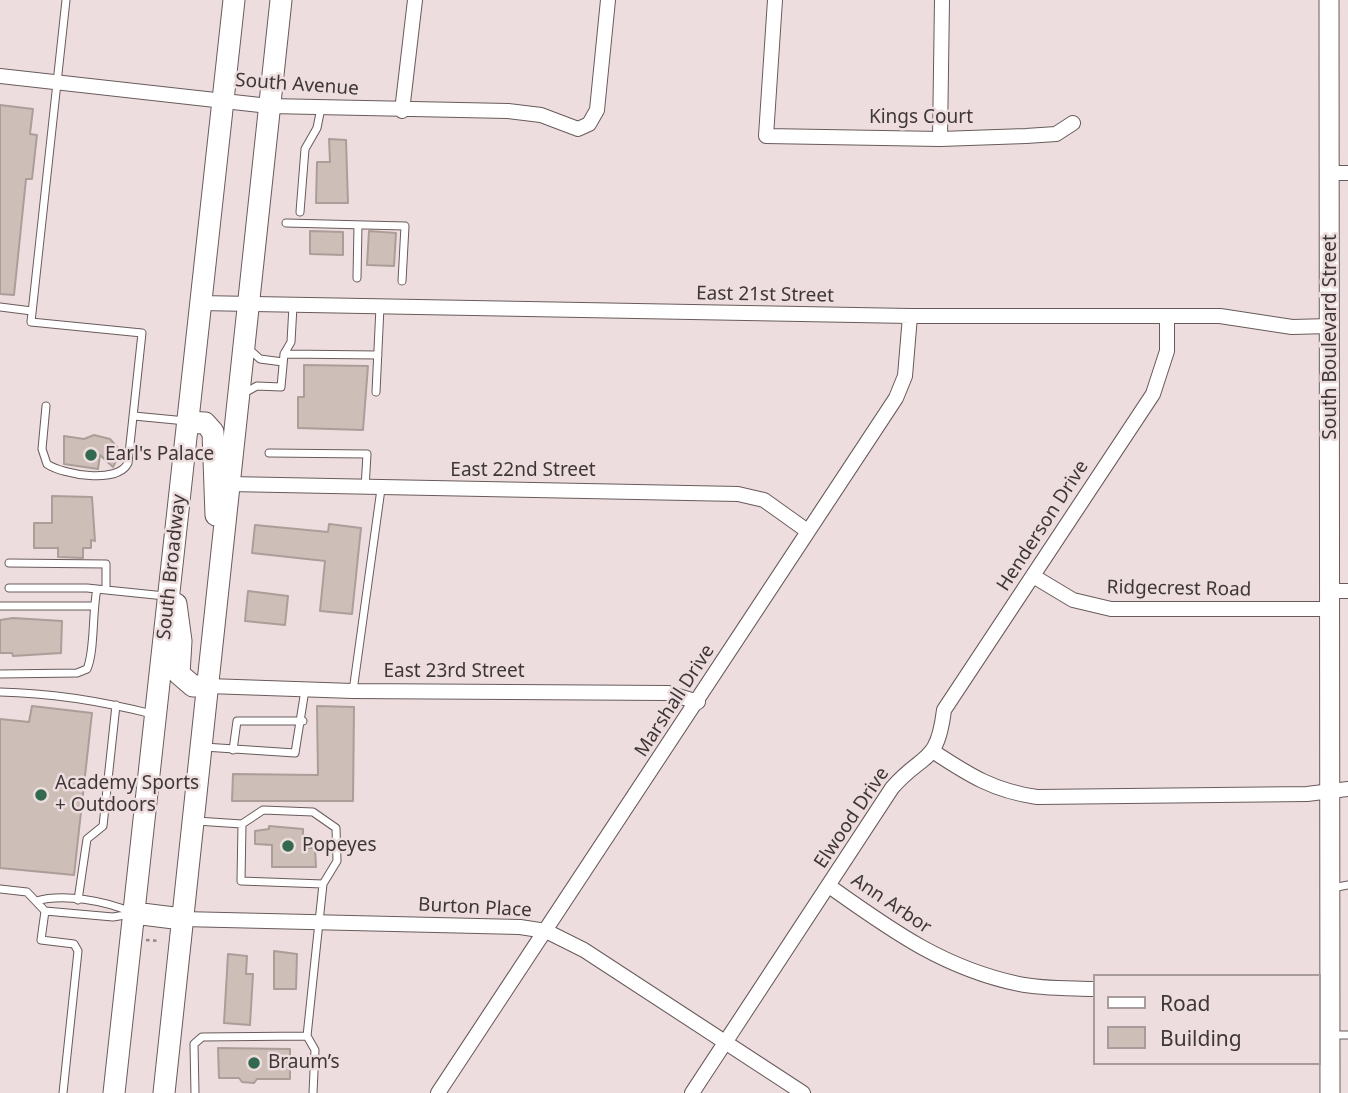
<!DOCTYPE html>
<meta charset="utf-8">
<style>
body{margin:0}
#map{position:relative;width:1348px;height:1093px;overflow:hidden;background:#eeddde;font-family:"Noto Sans",sans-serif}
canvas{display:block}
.legend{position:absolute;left:1093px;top:974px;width:228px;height:91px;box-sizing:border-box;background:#eeddde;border:2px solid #a89b9c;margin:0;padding:9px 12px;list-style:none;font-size:21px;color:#3e3738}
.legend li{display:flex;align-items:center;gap:14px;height:35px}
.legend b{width:35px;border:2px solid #a89b9c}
</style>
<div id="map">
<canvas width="1348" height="1093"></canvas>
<ul class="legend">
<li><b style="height:9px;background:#fff"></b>Road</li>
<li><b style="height:19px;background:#cdbeb8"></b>Building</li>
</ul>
</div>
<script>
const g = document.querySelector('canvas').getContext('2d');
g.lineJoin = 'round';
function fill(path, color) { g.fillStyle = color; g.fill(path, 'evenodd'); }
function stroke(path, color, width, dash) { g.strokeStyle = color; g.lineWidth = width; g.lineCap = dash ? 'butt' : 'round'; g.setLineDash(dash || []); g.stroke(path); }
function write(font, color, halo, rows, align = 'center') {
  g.font = font + ' "Noto Sans",sans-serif'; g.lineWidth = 5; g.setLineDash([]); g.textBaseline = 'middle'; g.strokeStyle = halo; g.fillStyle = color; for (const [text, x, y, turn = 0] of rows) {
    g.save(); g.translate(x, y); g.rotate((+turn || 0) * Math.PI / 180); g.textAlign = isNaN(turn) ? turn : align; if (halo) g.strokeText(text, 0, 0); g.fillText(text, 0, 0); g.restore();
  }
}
const building = new Path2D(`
 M0 105 33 109 30 134 37 135 32 179H26L14 295 0 294Z
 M329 139 346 140 348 203H316L317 162H330Z
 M310 231 343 232V255L310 254Z
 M369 231 396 233 394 266 367 265Z
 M304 365 368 366 363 430 298 428V397H304Z
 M94 435 110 439 117 447 118 457 113 467 100 455 98 469 64 464V436L84 439Z
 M52 496 92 497 95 541 91 540V548H83V558L58 557V548H34V523H52Z
 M329 524 361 528 352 614 320 611 325 561 252 553 255 525 328 532Z
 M248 591 288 596 285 625 245 621Z
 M13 618 62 621 61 653 13 656 12 653H0V620Z
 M32 706 92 713 74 875 0 868V719L29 722Z
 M317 706 354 707 353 801H232L233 774 318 775Z
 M269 826 303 829V848H315L316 867H272V845L255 844V831L269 829Z
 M274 951 297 954 296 989H274Z
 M228 954 247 956 246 974H253L250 1025 224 1023Z
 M218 1048 290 1049V1079H257L254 1083 242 1082 239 1078H219Z`);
const path = new Path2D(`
 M146 940 160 941`);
const service = new Path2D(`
 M300 212 305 149 317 128 321 108
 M286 223 405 226 402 281
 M357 278 358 225
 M0 307 32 311
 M249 349 260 359 283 362
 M284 354 378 355
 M376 392 380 307
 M244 393 257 386 281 387 284 354 291 342 293 306
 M46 406 42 449 47 464C63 475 118 484 128 463L142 333 31 322 66 0
 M134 416 186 421
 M269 453 367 454 365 488
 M9 563 106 564V590
 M9 588H87L165 596
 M0 606H93
 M0 674 77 673 87 669C95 651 92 612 97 589
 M353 691 381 489
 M0 692C52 693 101 701 152 714
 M204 747 295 753 305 690
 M233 750 237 721H303
 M196 821 242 824 241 881 323 884 307 1036 315 1050 313 1093
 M242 824 263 810 313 812 336 828 337 861 323 884
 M1332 888 1348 885
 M0 889 27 892 45 911 113 917 131 914
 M78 900 87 839 103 826 116 705
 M36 901C64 893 105 901 131 912
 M45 911 41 940 74 944 78 951 63 1093
 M1331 1035H1348
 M195 1093 194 1044 202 1037 307 1036`);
const minor = new Path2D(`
 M775 0 766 136 940 139 1026 136 1056 134 1073 123
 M0 76 269 106 508 111 541 115 578 129 589 124 597 110 608 0
 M402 111 415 0
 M940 139 942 0
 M1330 173H1348
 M199 303 910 316H1220L1292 327 1330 326
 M229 484 738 494 764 500 806 530
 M1033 576 1073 600 1111 609H1331
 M1331 591H1348
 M208 686 353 691 668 693 698 702
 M934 752C969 775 994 791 1037 797L1307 794 1348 789
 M829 886C891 930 943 968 1019 984 1043 989 1070 988 1094 989
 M182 919 520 927 546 931 584 950 803 1093
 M438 1093 896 398 905 376 910 316
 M692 1093 892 788C923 752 937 766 944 710L1153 394 1167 351V316`);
const secondary = new Path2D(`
 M1329 0 1330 1093`);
const primary = new Path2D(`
 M187 422 205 423 213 432 216 515
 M176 604 181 641 179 674 193 686H208
 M134 913 182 919
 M114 1093 234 0
 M164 1093 281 0`);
const markers = [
 [91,455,7,"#32694f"],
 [41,795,7,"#32694f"],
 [288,846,7,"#32694f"],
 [254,1063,7,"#32694f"]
];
const streetNames = [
 ["South Avenue",297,85,4],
 ["Kings Court",921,118],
 ["East 21st Street",765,295,1],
 ["South Boulevard Street",1331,337,-90],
 ["East 22nd Street",523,471],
 ["Henderson Drive",1043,526,-57],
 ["South Broadway",172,567,-84],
 ["Ridgecrest Road",1179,589,1],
 ["East 23rd Street",454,672],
 ["Marshall Drive",675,701,-57],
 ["Elwood Drive",852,818,-56],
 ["Ann Arbor",891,904,34],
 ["Burton Place",475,908,3]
];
const poiNames = [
 ["Earl's Palace",105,455],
 ["Academy Sports",55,784],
 ["+ Outdoors",55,806],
 ["Popeyes",302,846],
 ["Braum’s",268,1063]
];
fill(building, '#cdbeb8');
stroke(building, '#ab9d97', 2);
stroke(service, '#695b5b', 9);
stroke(minor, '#695b5b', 16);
stroke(secondary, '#695b5b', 21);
stroke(primary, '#695b5b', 23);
stroke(path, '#928687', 2.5, [3.5, 3.5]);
stroke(service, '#fff', 7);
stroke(minor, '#fff', 14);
stroke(secondary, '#fff', 19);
stroke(primary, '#fff', 21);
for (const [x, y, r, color] of markers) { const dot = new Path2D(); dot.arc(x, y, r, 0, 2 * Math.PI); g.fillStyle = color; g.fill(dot); stroke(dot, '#eeddde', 2.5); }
write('19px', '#3e3738', '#eeddde', streetNames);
write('19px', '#3e3738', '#eeddde', poiNames, 'left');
</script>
